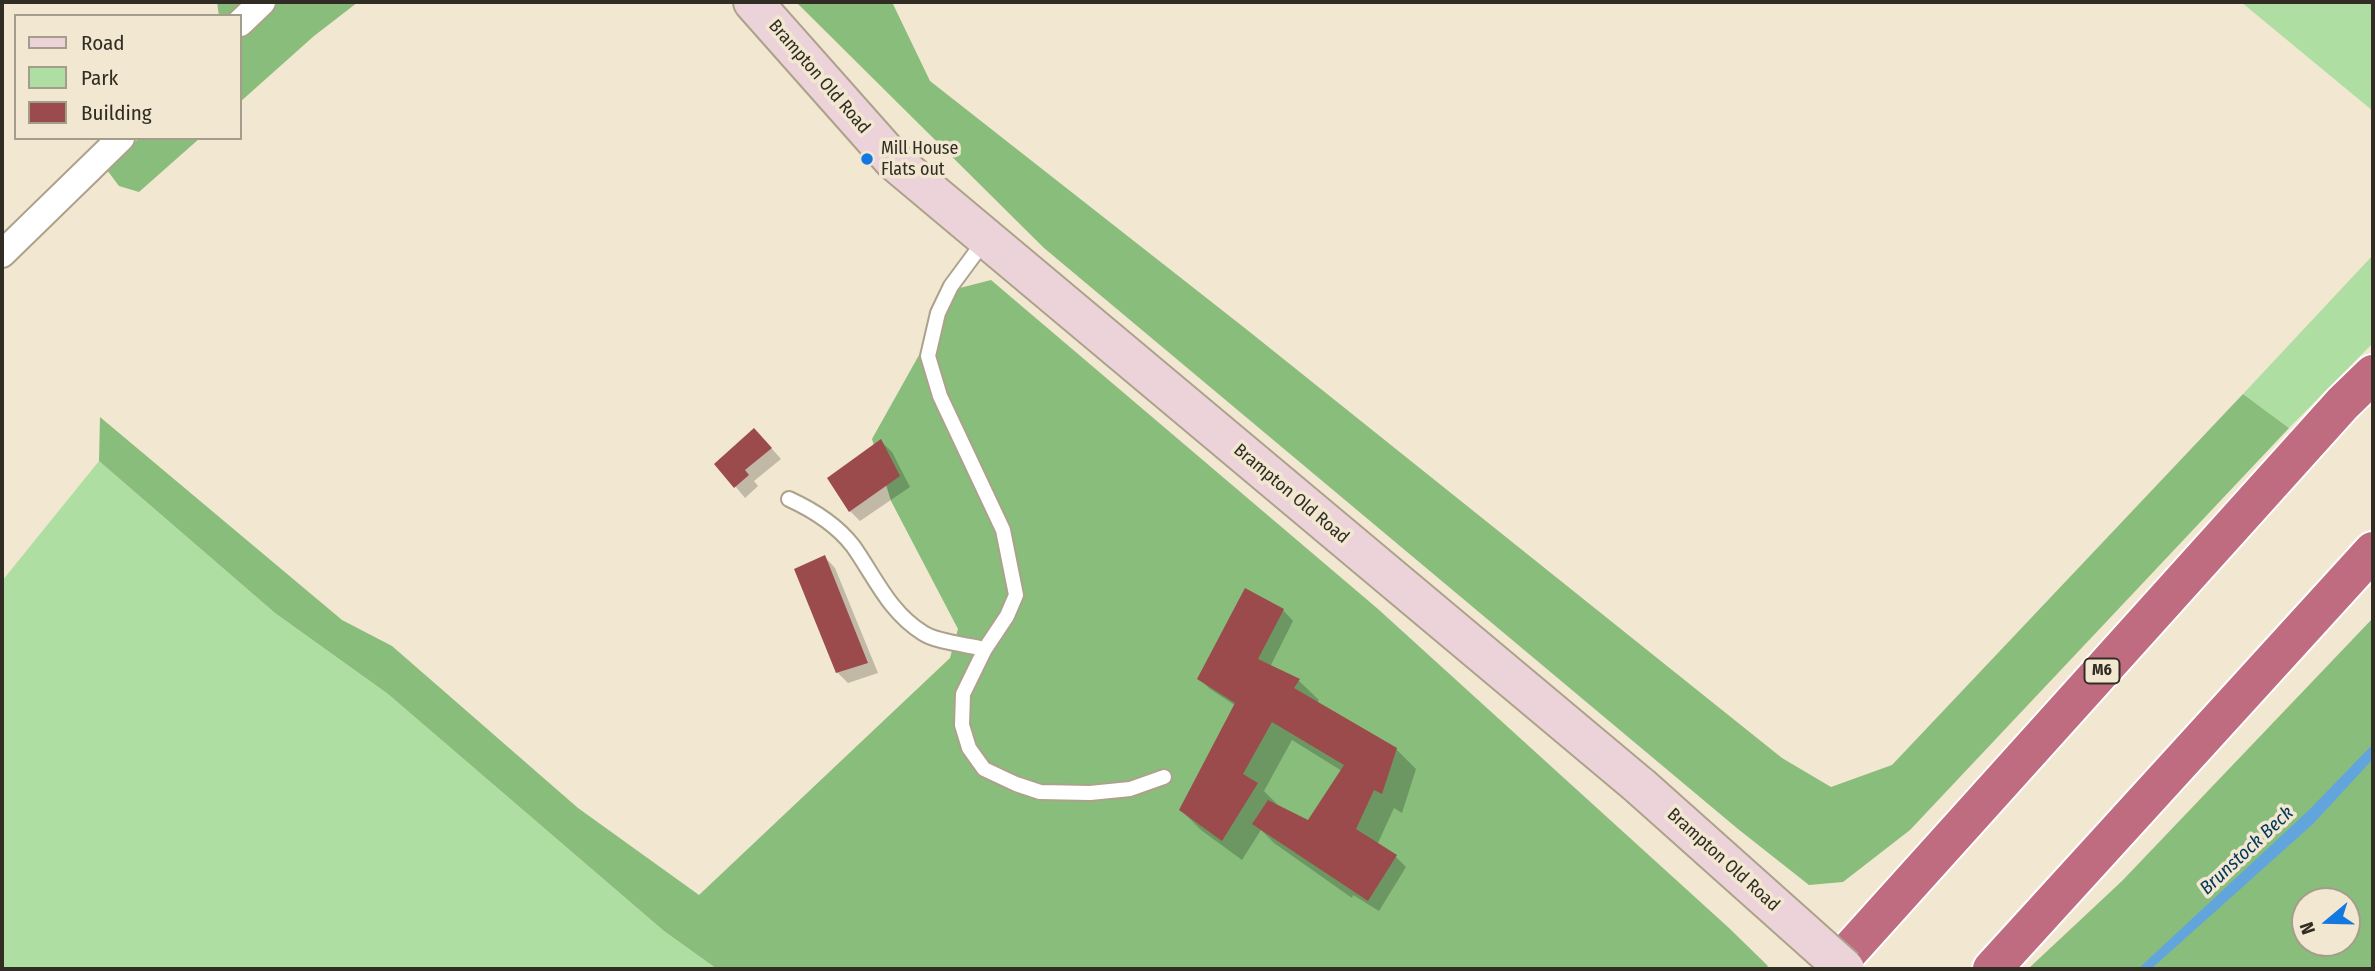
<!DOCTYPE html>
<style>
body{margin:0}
#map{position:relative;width:2375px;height:971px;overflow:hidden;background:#f2e7d0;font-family:"Fira Sans Condensed",sans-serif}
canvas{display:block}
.frame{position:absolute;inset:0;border:4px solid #312d24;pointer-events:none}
.legend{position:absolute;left:14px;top:14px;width:228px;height:126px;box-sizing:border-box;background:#f2e7d0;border:2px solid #a59d8b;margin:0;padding:9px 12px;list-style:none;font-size:21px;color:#312d24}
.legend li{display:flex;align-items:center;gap:14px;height:35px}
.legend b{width:35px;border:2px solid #a59d8b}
.north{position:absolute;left:2291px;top:887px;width:70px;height:70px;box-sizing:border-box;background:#f2e7d0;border:2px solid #a59d8b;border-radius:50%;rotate:251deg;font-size:19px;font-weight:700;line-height:28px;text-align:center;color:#312d24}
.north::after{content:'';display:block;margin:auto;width:24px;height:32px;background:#1379e1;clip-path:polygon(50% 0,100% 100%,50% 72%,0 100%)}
</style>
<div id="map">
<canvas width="2375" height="971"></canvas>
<div class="frame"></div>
<ul class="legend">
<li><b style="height:9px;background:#ecd3d9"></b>Road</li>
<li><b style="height:19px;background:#afdea2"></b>Park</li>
<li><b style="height:19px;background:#9b4b4b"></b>Building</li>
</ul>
<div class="north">N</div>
</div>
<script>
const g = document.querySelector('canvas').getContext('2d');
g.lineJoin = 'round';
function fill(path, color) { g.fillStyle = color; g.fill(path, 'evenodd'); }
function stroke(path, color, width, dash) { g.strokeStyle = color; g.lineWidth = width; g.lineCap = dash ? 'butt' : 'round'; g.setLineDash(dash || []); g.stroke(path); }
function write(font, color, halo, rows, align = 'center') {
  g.font = font + ' "Fira Sans Condensed",sans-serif'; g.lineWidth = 7; g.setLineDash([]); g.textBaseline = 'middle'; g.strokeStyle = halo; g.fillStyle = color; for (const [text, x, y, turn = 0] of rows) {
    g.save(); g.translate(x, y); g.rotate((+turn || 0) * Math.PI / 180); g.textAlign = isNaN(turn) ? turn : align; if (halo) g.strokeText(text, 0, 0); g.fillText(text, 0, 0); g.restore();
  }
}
const green = new Path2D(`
 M2241 2H2373V111Z
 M2373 255V343L2289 428 2243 394Z
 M99 461 275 613 388 694 664 931 717 969H2V581Z`);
const forest = new Path2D(`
 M217 2H358L314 36 240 102V16H219Z
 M796 2H892L930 81 1246 329 1782 758 1831 787 1892 765 2243 394 2289 428 1910 830 1843 882 1809 885 1738 829 1044 248Z
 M139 138H200L139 192 119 186 107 170Z
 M991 280 1378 609 1729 928 1768 966 1765 969H717L664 931 388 694 275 613 99 461 100 417 342 620 392 646 578 808 699 895 950 658 958 629 891 501 872 439 956 289Z
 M2373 618V969H2028L2122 881ZM2305 901H2347V943H2305Z`);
const water = new Path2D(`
 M2373 744V759L2313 824 2151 969H2138L2310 809Z`);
const shadow = new Path2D(`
 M765 441 781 459 754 481 758 486 745 498 717 464Z
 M881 441 892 452 910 487 860 521 850 511Z
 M825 557 835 568 878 673 848 683 837 672Z
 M1283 610 1293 621 1270 667 1299 681 1319 700 1317 703 1396 749 1416 769 1402 813 1394 808 1377 845 1396 857 1406 867 1379 911 1353 895 1352 898 1274 843 1261 830 1242 860 1201 830 1181 810 1236 706 1210 689 1199 678ZM1292 740 1342 771 1308 822 1276 806 1277 804 1264 791Z`);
const building = new Path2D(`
 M754 428 772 448 745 470 749 475 734 488 714 464Z
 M881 439 900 476 849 512 827 478Z
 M825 555 868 663 836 673 794 569Z
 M1245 588 1284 609 1258 659 1300 679 1294 688 1397 748 1382 794 1374 790 1356 829 1397 855 1368 901 1252 824 1268 800 1308 820 1344 765 1272 722 1243 774 1258 783 1222 841 1179 810 1235 703 1197 679Z`);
const lane = new Path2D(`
 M985 240 951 286 938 313 928 356 940 396 1003 530 1016 595 1007 616 985 649 963 694 962 725 969 748 984 769 1016 784 1040 792 1090 793 1130 789 1164 777
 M789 499C813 510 836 524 853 546 875 577 889 612 923 633 936 642 969 645 985 649`);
const street = new Path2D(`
 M240 23 262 2
 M2 254 121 138`);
const secondary = new Path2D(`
 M753 2 894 161 1640 786`);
const highway = new Path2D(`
 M1833 969 2343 403 2373 374
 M1992 969 2373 551`);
const secondaryBridge = new Path2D(`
 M1640 786 1845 969`);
const markers = [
 [867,159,7,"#1379e1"]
];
const shields = [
 [2102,671,35]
];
const shieldNames = [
 ["M6",2102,671]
];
const streetNames = [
 ["Brampton Old Road",819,77,49],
 ["Brampton Old Road",1291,494,40],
 ["Brampton Old Road",1723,860,42]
];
const poiNames = [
 ["Mill House",881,149],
 ["Flats out",881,170]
];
const waterNames = [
 ["Brunstock Beck",2247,851,-43]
];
fill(green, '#afdea2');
fill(forest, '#89bd7b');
fill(water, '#62a5dd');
fill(shadow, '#0003');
fill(building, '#9b4b4b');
stroke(lane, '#aca28c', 18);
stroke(street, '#aca28c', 30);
stroke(secondary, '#aca28c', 42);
stroke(highway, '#fff', 42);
stroke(lane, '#fff', 14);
stroke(street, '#fff', 26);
stroke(secondary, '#ecd3d9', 38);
stroke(highway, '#bf6c80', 38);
stroke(secondaryBridge, '#aca28c', 42, []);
stroke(secondaryBridge, '#ecd3d9', 38);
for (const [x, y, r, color] of markers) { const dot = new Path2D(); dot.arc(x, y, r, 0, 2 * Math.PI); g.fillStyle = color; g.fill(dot); stroke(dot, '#f2e7d0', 2.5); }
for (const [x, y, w] of shields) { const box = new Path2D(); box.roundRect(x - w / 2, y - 12.5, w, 25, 5); g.fillStyle = '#f2e7d0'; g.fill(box); stroke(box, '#312d24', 2); }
write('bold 16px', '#312d24', null, shieldNames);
write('18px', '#312d24', '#f2e7d0', streetNames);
write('18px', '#312d24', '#f2e7d0', poiNames, 'left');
write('italic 19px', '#00365b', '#f2e7d0', waterNames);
</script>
